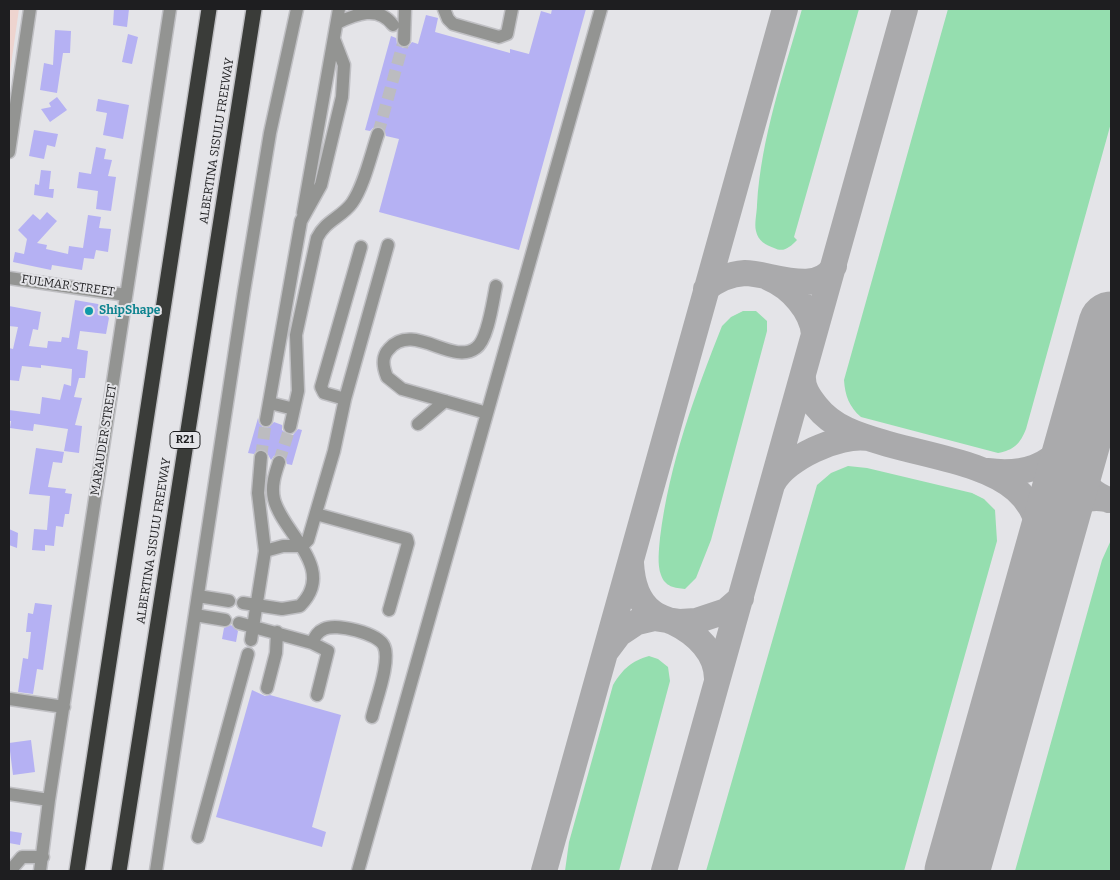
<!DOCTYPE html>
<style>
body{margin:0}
#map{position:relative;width:1120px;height:880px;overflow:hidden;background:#e4e4e8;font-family:Bitter,serif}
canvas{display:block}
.frame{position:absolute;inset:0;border:10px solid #1e1e20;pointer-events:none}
</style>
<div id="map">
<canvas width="1120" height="880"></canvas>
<div class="frame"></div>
</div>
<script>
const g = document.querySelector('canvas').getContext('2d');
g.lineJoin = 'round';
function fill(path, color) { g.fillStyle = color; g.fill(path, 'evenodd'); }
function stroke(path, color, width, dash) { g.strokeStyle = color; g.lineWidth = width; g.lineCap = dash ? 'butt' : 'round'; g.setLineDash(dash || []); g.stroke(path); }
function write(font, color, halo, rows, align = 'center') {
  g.font = font + ' Bitter,serif'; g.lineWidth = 4; g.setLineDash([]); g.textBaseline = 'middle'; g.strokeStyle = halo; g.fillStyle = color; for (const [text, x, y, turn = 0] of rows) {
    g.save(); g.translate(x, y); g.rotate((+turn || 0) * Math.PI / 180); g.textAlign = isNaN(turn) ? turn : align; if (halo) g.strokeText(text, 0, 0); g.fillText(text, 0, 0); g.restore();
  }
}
const education = new Path2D(`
 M9 9H19L9 79Z`);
const green = new Path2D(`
 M802 9H859L794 237 797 240C790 247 784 253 774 248 766 245 758 241 756 231 754 224 757 212 757 205 761 137 784 73 802 9Z
 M948 9H1111V123L1026 429C1020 444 1014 450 998 453L861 417C849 407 845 395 844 380Z
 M743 311H756L767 321V331L711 540 696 578 685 589C675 588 665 587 661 575 657 565 659 549 660 538 669 464 695 394 722 326L731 317Z
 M848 466 867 468 972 493 984 499 995 510 997 541 904 871H706L817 485 831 473Z
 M1111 540V871H1015L1102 560Z
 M649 656 658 659 668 667 670 681 619 871H565L569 842 613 685C623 669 631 661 649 656Z`);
const taxiway = new Path2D(`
 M769 278C791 287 812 311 814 334
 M706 289C717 279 731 274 745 273 769 273 818 297 834 266
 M803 375C802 387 808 396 816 406 834 429 861 436 888 444 979 469 1062 471 1037 592
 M1084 426C1076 457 1071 486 1109 500
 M987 471C1067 482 1083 420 1102 360
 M773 483C786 458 839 434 867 438
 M1046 557C1058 524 1067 489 1111 500
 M631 563C632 581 637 601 652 612 658 617 666 619 673 622 696 633 718 653 717 681
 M607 650 619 634 637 622 654 618 680 622 696 621 726 611 741 598
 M544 871 785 9
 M664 871 905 9`);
const runway = new Path2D(`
 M957 871 1111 324`);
const building = new Path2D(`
 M114 9H129L127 27 113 25Z
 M552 9H586L519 250 379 212 399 139 386 136 384 129 380 126 373 128 370 131 365 130 391 36 396 38 397 44 403 48 408 47 412 42 418 44 426 15 438 18 435 32 510 53V49L529 54 541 11 551 14Z
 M55 30 71 31 70 53H63L57 93 40 90 44 63 53 65Z
 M128 34 138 37 132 64 122 62Z
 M57 97 67 110 50 122 41 109 51 107 49 103Z
 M98 99 129 105 123 139 103 135 107 113 96 111Z
 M34 130 58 134 55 147 47 145 44 159 29 156Z
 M96 147 106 149 104 159 112 160 108 176 116 177 111 211 96 209 98 191 77 188 79 172 91 174Z
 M41 170 51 171 49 189H54L53 198 34 195 35 184 39 185Z
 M47 212 57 221 37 243 47 245 46 249 68 254 69 246 83 248 88 215 101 217 99 228 111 229 108 252 96 250 94 259 84 258 82 270 52 265 51 270 13 262 15 252 24 254 27 239 18 230 33 214 40 220Z
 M75 300 98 304 109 318 106 334 80 331 77 349 88 351 85 378H79L74 397 82 398 75 425 82 426 79 453 64 451 68 429 34 424 33 431 24 430 10 428 11 421H9V410L40 414 42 397 60 400 64 384 71 386 72 369 41 365V368L22 366 19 381 9 380V348L13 349 18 327 9 326V306L41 312 38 330 33 329 29 346 47 348 48 341 61 342 62 337 69 338Z
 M258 418 259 423 264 428 269 427 274 422 282 425V430L288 435H293L298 429 302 430 292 465 287 464 285 457 281 454 274 456 271 460 266 451 262 449 257 450 254 454 248 453Z
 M36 448 64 452 62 463 53 462 48 487 66 489 65 493 72 494 69 514H65L63 527 56 526 54 546 45 545V551L32 550 34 529 47 530 50 496 29 494Z
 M9 529 18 533 17 548 9 545Z
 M35 603 52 605 43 670 37 669 33 694 18 692 23 658 28 659 31 632H26L28 613 33 614Z
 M231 625 238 631 236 642 222 639 224 628Z
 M252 690 265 696 270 695 341 715 312 827 326 832 322 847 216 817Z
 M31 740 35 772 13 775 9 743Z
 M9 831 22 833 20 845 9 843Z`);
const minorTunnel = new Path2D(`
 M378 134 404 40
 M261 457 266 420
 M279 462 290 427`);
const minor = new Path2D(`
 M444 9 448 19 453 24 499 37 507 34 512 9
 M337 23C356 14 378 5 393 25
 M404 40 405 9
 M9 152 30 9
 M303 213 339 9
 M9 278 126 295
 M345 399 324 393 321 387 361 247
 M270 403 294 409
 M487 413 402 389 387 377C383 367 381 357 389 349 413 321 452 366 476 348 488 340 493 300 496 286
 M266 420 301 221 321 185 342 97 344 65 334 39
 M418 424 445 401
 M290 427 298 391 296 335 317 238C325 221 342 217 352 203 364 186 371 154 378 134
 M316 514 407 539 408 543 389 610
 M265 551 283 546H302L308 540 334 451 345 399 388 245
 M198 596 229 601
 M243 603 282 609 300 606C338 568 282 533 274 499 271 486 275 474 279 462
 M195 615 225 620
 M239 623 312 643C315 637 317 632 324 629 336 623 378 633 384 646 391 661 376 700 372 717
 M251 640 265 551 258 493 261 457
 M312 643 328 651 317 695
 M267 688 276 653 277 632
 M10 699 64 707
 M9 794 49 800
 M198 837 248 654
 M10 871 22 857H43
 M40 871 49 800 170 9
 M156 871 244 291 270 133 297 9
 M358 871 601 9`);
const highway = new Path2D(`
 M77 871 209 9
 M119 871 254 9`);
const markers = [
 [89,311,5,"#0f9aa8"]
];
const shields = [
 [185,440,30]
];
const shieldNames = [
 ["R21",185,440]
];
const streetNames = [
 ["ALBERTINA SISULU FREEWAY",217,141,-81],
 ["FULMAR STREET",68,286,8],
 ["MARAUDER STREET",104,440,-81],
 ["ALBERTINA SISULU FREEWAY",154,541,-81]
];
const cultureNames = [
 ["ShipShape",99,311]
];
fill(education, '#eed4cf');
fill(green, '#95deaf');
stroke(taxiway, '#aaaaac', 26);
stroke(runway, '#aaaaac', 65);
fill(building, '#b5b1f3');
stroke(minorTunnel, '#bcbcc0', 12, [12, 6]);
stroke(minor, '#c0c0c4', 15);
stroke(highway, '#c0c0c4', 18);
stroke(minor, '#939492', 12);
stroke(highway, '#3a3c39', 15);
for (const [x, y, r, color] of markers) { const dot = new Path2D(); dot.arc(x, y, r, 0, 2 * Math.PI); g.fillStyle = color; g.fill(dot); stroke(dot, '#e4e4e8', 2); }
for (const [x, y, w] of shields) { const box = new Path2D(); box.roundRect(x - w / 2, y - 8.5, w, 17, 4); g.fillStyle = '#e4e4e8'; g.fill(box); stroke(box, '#1e1e20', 1); }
write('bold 11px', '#1e1e20', null, shieldNames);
write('12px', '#1e1e20', '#e4e4e8', streetNames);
write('bold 12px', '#0d838f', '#e4e4e8', cultureNames, 'left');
</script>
